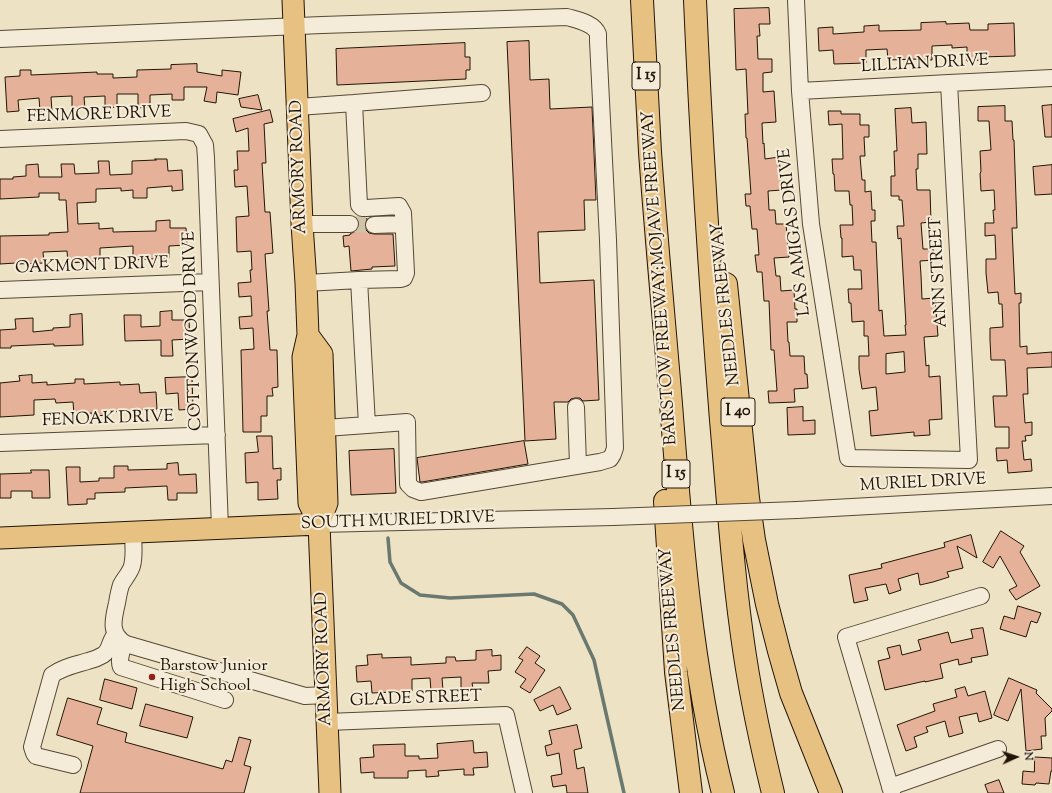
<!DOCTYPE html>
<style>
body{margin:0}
#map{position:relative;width:1052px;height:793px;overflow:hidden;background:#eee2c5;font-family:"Sorts Mill Goudy",serif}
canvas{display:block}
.north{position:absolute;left:996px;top:737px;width:40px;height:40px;-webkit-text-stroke:3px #f4ecd9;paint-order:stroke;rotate:87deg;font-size:11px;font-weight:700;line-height:16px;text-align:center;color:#221405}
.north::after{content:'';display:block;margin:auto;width:14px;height:18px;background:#221405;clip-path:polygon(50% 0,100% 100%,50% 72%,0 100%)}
</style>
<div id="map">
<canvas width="1052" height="793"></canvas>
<div class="north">N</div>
</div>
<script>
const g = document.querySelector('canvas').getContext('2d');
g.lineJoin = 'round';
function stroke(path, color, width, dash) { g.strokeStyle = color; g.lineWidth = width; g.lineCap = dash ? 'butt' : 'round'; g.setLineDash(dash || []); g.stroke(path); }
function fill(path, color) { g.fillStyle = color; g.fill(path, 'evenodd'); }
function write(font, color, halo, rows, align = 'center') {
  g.font = font + ' "Sorts Mill Goudy",serif'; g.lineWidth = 4; g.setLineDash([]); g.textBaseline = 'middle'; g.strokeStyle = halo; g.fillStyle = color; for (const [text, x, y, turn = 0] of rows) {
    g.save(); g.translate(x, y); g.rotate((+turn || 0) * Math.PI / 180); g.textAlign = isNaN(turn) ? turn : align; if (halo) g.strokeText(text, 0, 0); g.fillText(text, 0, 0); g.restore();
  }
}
const stream = new Path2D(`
 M388 538 390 562 401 583 420 595 450 598 534 594 562 604 573 615 594 660 624 793`);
const building = new Path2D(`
 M769 8 770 24H759L760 36H757L758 59H772V72L763 73V92L774 91 776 122 762 123 763 144 764 143 765 159 779 157 782 190 768 191 769 210H775L776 224H786L789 257 774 258 776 276H780L781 291 794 290 795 309H797V322H787L788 342H789L790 356H804L805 374H807L808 388 794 389 795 402 769 403 768 391H777L774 350H771L769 301H764L762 272H757L755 255H759L757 229H752L750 206H746L745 194H751L747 138H746L745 114H748L746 69 736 70 734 9Z
 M946 22V24L969 23 970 30H988V24L1014 23 1015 56 981 57V60L967 61V47L952 48V45L932 46V60H919V59L888 60 887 49 866 50V63L834 64 833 50 819 51 818 28 833 27V34L864 32V26L879 25V31L921 30V23Z
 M529 41 530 80 549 79 550 109 592 107 596 200H584L585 230 538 232 540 283 594 280 599 400 583 401 580 398H575L571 399 568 402H554L556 439 525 441 507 42Z
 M465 43V57H470V70H466V79L337 85 336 49Z
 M197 64V72L222 76V70L241 72 238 95 217 92 216 103 204 101 207 87H184V100H172V94L150 95V107L138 108V94H117V107L105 108V96L84 97 85 109H72V96L51 97 52 111H40L39 98 18 100 19 111 7 112 5 77 20 76V70H31V75L97 72V74H113V78L137 77V70L171 69V65Z
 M258 95 262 110 241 107 239 99Z
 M1052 105V137H1045L1042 106Z
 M1005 106V121H1012L1013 140H1014L1017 228H1012L1015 294 1021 293V303H1019L1020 347 1027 346V354L1052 352V367L1027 368 1028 394H1023L1025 423 1032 422V435L1025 436 1026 441H1022L1024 460 1031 459 1032 471 1008 473 1007 460 997 461 996 448H1009V427H995L993 396H1007L1005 360H991L990 340V328L1003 327 1002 304H999L998 292 988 293 986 273V259H996L995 235 985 236V223H994L993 210H995L994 190 981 191 980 173 981 172 980 151 991 150 989 121H978V107Z
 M911 108 912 123 926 122 927 154H918V169H916L917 190H930L931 222 921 223 923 249H933L934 260 920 261 921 275 922 299 935 298 938 336 924 337 926 366 929 365V377L940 376 942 419 929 420 930 435 914 436V432L871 436 869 411 878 410 876 387 862 389 859 369V356H869L868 336H864V321L852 322 851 303H849L848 289H862L861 270H854L853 256 842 257V238H841L840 225H853L852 205H850L849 191H835L834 174H833L832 159H843L842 124 829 125 828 111H841V114H860V125H869V137H864L865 156H860L862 180H865V192L871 191 872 210H875V221H871L872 242H876L879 311 882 310 884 336 906 335 905 325H906L901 238 898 239 897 226H904L902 200H899V196H891V176H895L894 151H897L895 109ZM904 352 905 372 886 374V354Z
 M270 110 273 122 264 124 266 163H262L265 212H270L273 253 265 254 269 311H267L270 350H277L278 387 272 388 273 396H267V416H261V432H243L241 350 254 349 253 328 240 329 239 317 252 316 251 296 239 297 238 283 251 282 250 270H252L251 251 237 252 236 217 249 216 247 186 235 187 234 170H238L237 151H249L248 128 236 132 233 119Z
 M155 159H167L168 171 182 170 183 190 172 191V186L147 188V198H133V190L121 191V188L96 189V202L77 203 78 224 99 223V229L113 228V232L156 231V221L170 220V228H186L187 245 169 246V258L133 260V246L100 248V261L68 263 67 251 43 252 44 263 16 264V263L0 264V236L49 235V233L68 232 66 200H59V193H39V197L0 199V179H13V177L26 176V165L38 164 39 177H62L61 164H74L75 174 99 173 98 161H109L110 175 132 174V161L156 160Z
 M1052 165V194L1035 195 1033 167Z
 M367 219 365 226 366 230 369 233 374 234H393L395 266 372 267V269L351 271 349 246 344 247 343 236 350 235V234L354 232 358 229 359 224 358 220Z
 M172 311V320H189L190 339 172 340 173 356H161V340L125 341 124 315H141V327L160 326V312Z
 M82 314 83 345 54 346V344L11 346V348H0V330L16 329 15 319 33 318V332L53 330V328L70 327V315Z
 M32 375V383L47 382V385L75 383V379H84V384L120 382V385L139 384 140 393 156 392 157 409 110 412V415L92 416V413L74 414 73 402 56 403 55 399 34 400V415L0 417V383L20 381 19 376Z
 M192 377 193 409 179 410 178 393 166 394 165 378Z
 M803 407V421L815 420V434L788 435 787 408Z
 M257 436H272L273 469 281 468V480H277L278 499 258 500V482L246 483 245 453 258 452Z
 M524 441 528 464 422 482H420L417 458Z
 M394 449 396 493 351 495 349 451Z
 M178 463 179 475 196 474 197 493H177V500H168L167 486 125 488V492L95 493V499H87V504L68 505 66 467H80V482L99 481V478H114V466H128V470L167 469V464Z
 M31 470H49L50 498H32V491H11V498H0V474L31 473Z
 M1001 531 1024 546 1020 552 1040 586 1016 600 1009 590 1017 586 1000 556 993 568 983 562Z
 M971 535 977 558 957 546 963 568 947 572 949 577 933 582 920 585 918 573 898 579 901 590 889 594 886 584 865 588 868 600 854 603 849 575 882 568 881 564 945 547 944 543Z
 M1018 606 1041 613 1037 623 1031 621 1026 637 1000 629 1004 616 1014 619Z
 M983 628 988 655 971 658 972 662 959 665 958 659 940 664 943 678 925 682V681L885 690 878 661 890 658 887 648 900 645 902 655 921 650 918 640 948 632 951 643 973 638 971 630Z
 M527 647 540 656 535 663 545 670 530 693 520 687 526 679 515 672 523 660 519 658Z
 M492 650V656L501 655V670L488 671 489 683H472L473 688 461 689V677L442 678 443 690 431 691 430 678 412 679V691L372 693 371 681 357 682 356 666 368 665 367 655 382 654V658L411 657V665L446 663V657H455L456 661 476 660V651Z
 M1009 678 1037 690 1036 693 1052 709V711L1045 718 1046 736H1041L1042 749 1026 751 1021 689 1008 721 994 715Z
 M105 679 137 688 132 709 100 700Z
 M560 687 571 709 557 715 553 705 540 711 534 700Z
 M965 687 968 696 985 691 992 718 979 722 977 713 959 717 963 733 949 737 945 721 926 727 928 732 914 737 917 747 906 751 897 725 935 711 933 704 957 697 955 690Z
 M68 698 102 708 97 724 127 733 125 742 223 769 226 760 232 762 239 737 251 740 244 765 251 767 244 793H80L93 746 57 735Z
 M146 704 193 717 187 738 140 726Z
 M577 725 582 748 574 750 577 769 584 767 588 793H567L566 785 553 787 551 776 562 774 559 753 547 756 545 746 552 744 549 731Z
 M473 741 474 753 487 752 488 767 473 768 474 775H464V769L438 771 439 776 426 777V770L408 771V778H374V772L361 773 360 758 374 757 373 745 405 744V756H419V759L438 758 437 744Z
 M1035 757 1052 758V771H1051L1049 784 1036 783 1035 785 1022 784 1023 771 1034 772Z
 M999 780 1004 793H988L985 785Z`);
const minorTunnel = new Path2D(`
 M350 224 374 225`);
const minor = new Path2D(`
 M796 0 800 91 811 224 848 458 969 460 949 83
 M0 39 322 25 567 17C577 20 594 23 598 34 598 36 598 39 598 41L608 240 615 448 613 454 610 459 600 462 421 492 413 489 408 484 407 422 367 425 359 280 401 279 404 278 406 273 403 213 399 206 366 208H362L359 205 354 103 482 93
 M800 91 949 83 1052 78
 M298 107 354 103
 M0 139 186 131 199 134 205 145 206 158 220 528
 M302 224H350
 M374 225 403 224
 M306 283 359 280
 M0 290 210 282
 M576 407 578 465
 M325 428 367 425
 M0 443 217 435
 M797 510 1052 496
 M319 524 613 517
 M133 532C133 543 135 555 132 566 130 573 124 579 121 585 119 591 118 597 117 603 113 620 109 634 126 644L305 696 326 695
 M124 643C122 651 118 660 121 667L225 700
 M327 722 506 715 524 793
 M73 765 36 756 34 753 32 747 52 675C63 667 75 665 88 661 93 660 98 658 103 655 111 650 109 640 116 634
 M890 787 998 749
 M892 793 846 637 981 596`);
const major = new Path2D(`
 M293 0 302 224 306 283 308 335 303 357 309 503 319 524 330 793
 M308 335 322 354 327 503 319 524
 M0 538 319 524`);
const highway = new Path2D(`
 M642 0C645 51 647 102 650 152 656 236 664 320 671 404 681 534 691 666 723 793
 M695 0C701 140 710 280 721 420 728 499 733 578 745 656 752 702 762 748 773 793
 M726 284 748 498 754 540 767 604 779 651 791 693 831 793
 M665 501 676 672 691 793`);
const minorBridge = new Path2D(`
 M613 517 797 510`);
const markers = [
 [152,677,4,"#8f2418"]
];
const shields = [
 [646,76,28],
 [738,412,34],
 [676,474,28]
];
const shieldNames = [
 ["I 15",646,76],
 ["I 40",738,412],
 ["I 15",676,474]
];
const streetNames = [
 ["LILLIAN DRIVE",925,65,-3],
 ["FENMORE DRIVE",99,116,-2],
 ["ARMORY ROAD",300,167,-92],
 ["LAS AMIGAS DRIVE",796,232,-97],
 ["OAKMONT DRIVE",92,267,-2],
 ["ANN STREET",940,272,-93],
 ["BARSTOW FREEWAY;MOJAVE FREEWAY",661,278,-94],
 ["NEEDLES FREEWAY",727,304,-96],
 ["COTTONWOOD DRIVE",194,331,-92],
 ["FENOAK DRIVE",108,420,-2],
 ["MURIEL DRIVE",923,484,-3],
 ["SOUTH MURIEL DRIVE",398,522,-2],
 ["NEEDLES FREEWAY",674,629,-95],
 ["ARMORY ROAD",325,659,-92],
 ["GLADE STREET",416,700,-2]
];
const poiNames = [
 ["Barstow Junior",160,667],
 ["High School",160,687]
];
stroke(stream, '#69796f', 3.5);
fill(building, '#e5b299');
stroke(building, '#221405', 1);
stroke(minorTunnel, '#cfc3a8', 16, [16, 8]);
stroke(minor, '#554835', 18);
stroke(major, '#221405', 23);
stroke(highway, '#221405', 24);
stroke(minor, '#f4ecd9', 16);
stroke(major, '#e7c182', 21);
stroke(highway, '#e7c182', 22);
stroke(minorBridge, '#554835', 18, []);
stroke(minorBridge, '#f4ecd9', 16);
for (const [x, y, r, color] of markers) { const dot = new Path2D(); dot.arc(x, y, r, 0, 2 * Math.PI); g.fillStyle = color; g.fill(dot); stroke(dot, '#f4ecd9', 1.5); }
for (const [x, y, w] of shields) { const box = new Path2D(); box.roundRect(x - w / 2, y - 14, w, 28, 3); g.fillStyle = '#f4ecd9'; g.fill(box); stroke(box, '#221405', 1); }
write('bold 16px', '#221405', null, shieldNames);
write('17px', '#221405', '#f4ecd9', streetNames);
write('17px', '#221405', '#f4ecd9', poiNames, 'left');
</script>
